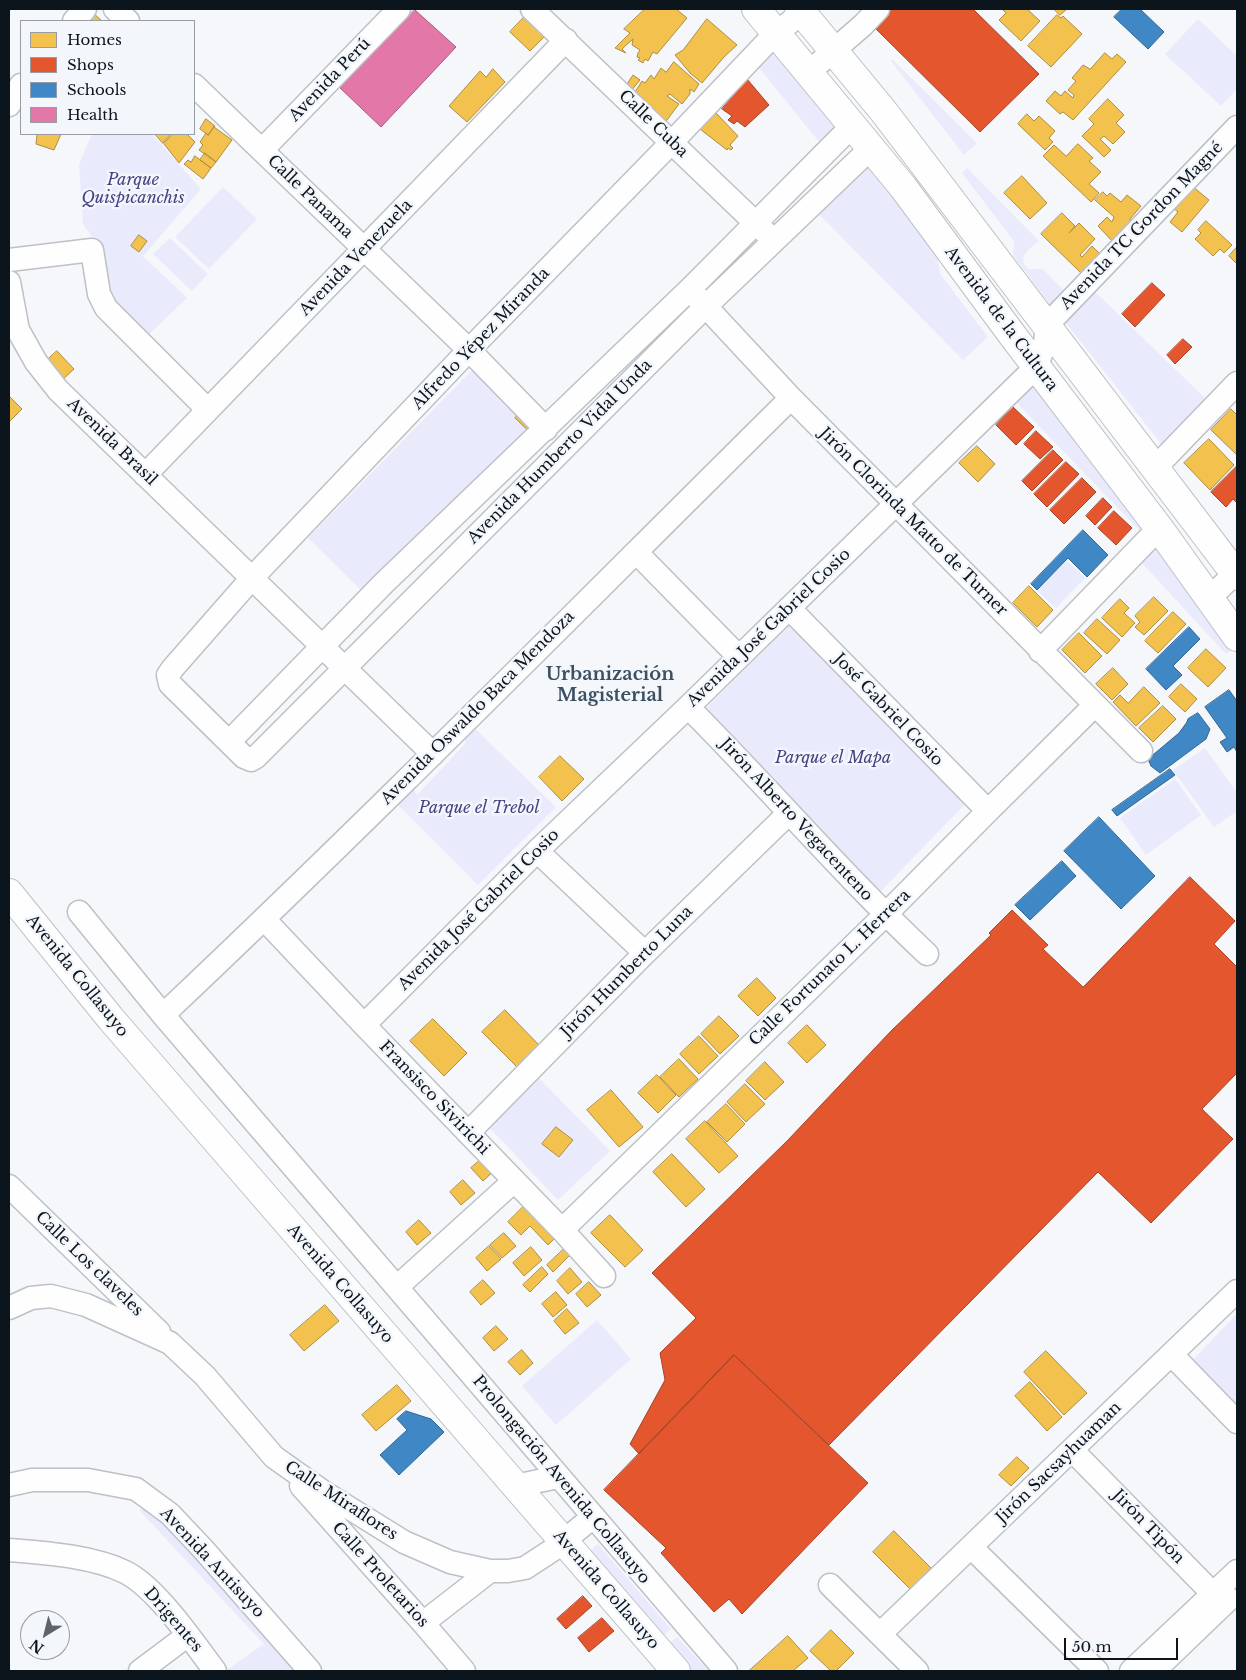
<!DOCTYPE html>
<meta charset="utf-8">
<style>
body{margin:0}
#map{position:relative;width:1246px;height:1680px;overflow:hidden;background:#f5f7fa;font-family:"Libre Baskerville",serif}
canvas{display:block}
.frame{position:absolute;inset:0;border:10px solid #0d151c;pointer-events:none}
.legend{position:absolute;left:20px;top:20px;width:175px;height:115px;box-sizing:border-box;background:#f3f7fc;border:1px solid #979da2;margin:0;padding:6px 9px;list-style:none;font-size:15px;color:#0d151c}
.legend li{display:flex;align-items:center;gap:10px;height:25px}
.legend b{width:25px;border:1px solid #979da2}
.north{position:absolute;left:20px;top:1610px;width:50px;height:50px;box-sizing:border-box;background:#f3f7fc;border:1px solid #979da2;border-radius:50%;rotate:216deg;font-size:14px;font-weight:700;line-height:20px;text-align:center;color:#0d151c}
.north::after{content:'';display:block;margin:auto;width:18px;height:22px;background:#5e646a;clip-path:polygon(50% 0,100% 100%,50% 72%,0 100%)}
.scale{position:absolute;left:1064px;top:1638px;width:114px;height:22px;box-sizing:border-box;border:2px solid #0d151c;border-top:0;padding-left:6px;font-size:15px;line-height:18px;white-space:nowrap;color:#0d151c;-webkit-text-stroke:4px #f3f7fc;paint-order:stroke}
</style>
<div id="map">
<canvas width="1246" height="1680"></canvas>
<div class="frame"></div>
<ul class="legend">
<li><b style="height:14px;background:#f2c14e"></b>Homes</li>
<li><b style="height:14px;background:#e4572e"></b>Shops</li>
<li><b style="height:14px;background:#3f88c5"></b>Schools</li>
<li><b style="height:14px;background:#e377a8"></b>Health</li>
</ul>
<div class="north">N</div>
<div class="scale">50 m</div>
</div>
<script>
const g = document.querySelector('canvas').getContext('2d');
g.lineJoin = 'round';
function fill(path, color) { g.fillStyle = color; g.fill(path, 'evenodd'); }
function stroke(path, color, width, dash) { g.strokeStyle = color; g.lineWidth = width; g.lineCap = dash ? 'butt' : 'round'; g.setLineDash(dash || []); g.stroke(path); }
function write(font, color, halo, rows, align = 'center') {
  g.font = font + ' "Libre Baskerville",serif'; g.lineWidth = 5; g.setLineDash([]); g.textBaseline = 'middle'; g.strokeStyle = halo; g.fillStyle = color; for (const [text, x, y, turn = 0] of rows) {
    g.save(); g.translate(x, y); g.rotate((+turn || 0) * Math.PI / 180); g.textAlign = isNaN(turn) ? turn : align; if (halo) g.strokeText(text, 0, 0); g.fillText(text, 0, 0); g.restore();
  }
}
const green = new Path2D(`
 M1198 19 1237 56V89L1221 106 1165 54Z
 M775 45 838 123 820 143 756 64Z
 M892 59 977 143 964 155 891 61Z
 M92 134H152L201 189 143 256 187 298 145 338 110 304 95 241 83 224 79 164Z
 M866 156 936 250 940 274 988 337 963 360 813 208Z
 M967 168 1039 241C1029 249 1016 257 1028 269H1043L1064 291 1050 305 1013 255 1014 241 962 173Z
 M223 187 257 219 209 269 175 237Z
 M170 238 208 274 192 291 153 254Z
 M1091 288 1207 400 1162 445 1063 319Z
 M475 367 521 412 532 434 364 593 308 538Z
 M1033 386 1143 529 1141 532 1017 403Z
 M1155 547 1232 650 1226 654 1141 562Z
 M1067 561 1085 578 1056 608 1037 591Z
 M791 624 967 802 878 894 700 714Z
 M468 722 556 807 478 885 392 799 409 783 417 795 466 743 461 730Z
 M1205 748 1237 793V811L1214 827 1173 770Z
 M1175 779 1201 815 1146 855 1120 818Z
 M539 1078 610 1151 558 1200 489 1127Z
 M1237 1314V1417L1187 1366Z
 M597 1320 631 1359 556 1425 522 1386Z
 M148 1507 159 1516 297 1671H219L205 1655 228 1669 264 1644 139 1510Z
 M598 1544 671 1629 662 1637 588 1552Z
 M677 1637 709 1671H692L668 1644Z`);
const homes = new Path2D(`
 M645 9H676L687 18 657 54 653 52 648 61 645 59 643 63 638 60 640 58 637 57 638 53 640 50 632 45 633 39 622 49 626 53 615 48 630 33 624 29Z
 M1002 9H1027L1040 21 1021 41 999 20 1006 13Z
 M1054 9H1067L1060 15Z
 M92 12 102 21H84Z
 M529 12 549 32 530 51 510 32Z
 M1057 15 1061 18 1063 16 1082 34 1051 67 1028 46Z
 M707 19 737 45 724 57 702 83 690 73 675 55 683 50Z
 M1105 53 1112 59 1117 54 1126 62 1073 120 1063 112 1060 114 1046 101 1055 91 1061 96 1065 91 1073 98 1074 95 1068 90 1076 81 1072 78 1083 65 1090 69Z
 M674 62 699 84 694 92 690 89V94L682 104 670 94 667 96 679 104 661 128 623 90 633 75 640 80 631 91 635 92 642 81 645 83 651 75 654 79 661 68 666 72Z
 M493 69 505 82 467 122 449 106 480 71 486 77Z
 M1108 99 1124 115 1116 123 1125 132 1113 144 1104 136 1100 139 1111 150 1104 157 1082 136 1094 124 1089 119Z
 M715 112 738 136 730 145 733 148 731 150 728 148 727 150 700 129Z
 M1027 114 1034 121 1039 116 1055 131 1049 138 1053 142 1045 150 1018 124Z
 M206 119 215 126 208 135 200 129Z
 M214 127 232 140 216 162 199 150 203 145 200 142 206 133 208 135Z
 M35 134H61L54 150 36 144 37 135Z
 M155 134H171L163 143Z
 M173 134H187L195 142 179 163 164 144Z
 M1078 144 1093 158 1089 161 1101 172 1089 184 1099 193 1091 202 1043 156 1054 145 1066 156Z
 M205 153 216 162 211 168 200 160Z
 M195 156 211 168 203 179 184 164 188 160 191 162Z
 M1022 176 1047 203 1030 219 1004 193Z
 M1192 186 1209 200 1182 232 1170 222 1178 212 1173 208Z
 M1103 192 1107 196 1110 193 1121 202 1127 195 1141 206 1130 219 1131 224 1114 243 1098 226 1107 217 1112 222 1114 217 1095 200Z
 M1062 213 1075 226 1069 233 1079 223 1095 239 1080 255 1082 257 1092 246 1100 254 1082 274 1041 234Z
 M1206 221 1232 245 1224 253 1220 249 1213 256 1195 239 1201 233 1198 230Z
 M139 235 147 241 139 252 131 246Z
 M1237 247V264L1229 256Z
 M57 351 74 369 59 383 42 365Z
 M9 396 22 409 9 422Z
 M1231 409 1237 415V455L1211 430Z
 M521 412 535 437 515 418Z
 M1209 439 1234 465 1210 490 1184 463Z
 M977 446 995 464 978 482 959 463Z
 M1029 586 1053 610 1037 627 1013 603Z
 M1154 597 1168 611 1144 635 1135 627 1140 622 1135 616Z
 M1120 599 1129 608 1124 613 1135 623 1122 637 1102 618Z
 M1173 612 1186 624 1158 653 1145 641Z
 M1097 619 1120 640 1107 654 1084 633Z
 M1079 633 1102 656 1085 673 1062 650Z
 M1206 649 1226 668 1208 687 1188 668Z
 M1113 668 1128 684 1112 700 1096 684Z
 M1181 684 1197 699 1185 712 1169 697Z
 M1144 687 1160 703 1136 726 1113 702 1120 695 1128 703Z
 M1163 706 1176 719 1153 742 1139 728Z
 M560 756 584 779 562 801 539 777Z
 M757 978 776 998 758 1016 738 996Z
 M505 1010 539 1045 517 1067 482 1032Z
 M719 1016 739 1036 720 1054 701 1034Z
 M433 1019 467 1053 444 1076 410 1041Z
 M807 1025 826 1045 807 1063 788 1043Z
 M699 1036 718 1056 699 1074 680 1054Z
 M679 1059 698 1079 679 1097 660 1077Z
 M765 1062 784 1082 765 1100 746 1081Z
 M657 1075 676 1095 658 1113 638 1093Z
 M745 1084 765 1104 746 1122 727 1102Z
 M611 1090 643 1127 619 1147 587 1110Z
 M726 1104 745 1124 727 1142 707 1122Z
 M705 1121 738 1156 719 1173 686 1139Z
 M556 1127 573 1140 559 1157 542 1144Z
 M672 1154 705 1189 686 1207 653 1172Z
 M485 1156 496 1169 483 1181 471 1168Z
 M463 1180 475 1193 461 1205 450 1192Z
 M524 1206 556 1237 548 1245 530 1226 521 1235 508 1222Z
 M610 1215 643 1250 625 1267 591 1233Z
 M419 1220 431 1233 417 1245 406 1232Z
 M504 1233 516 1246 502 1258 490 1245Z
 M489 1246 501 1259 487 1271 476 1258Z
 M531 1247 542 1260 524 1276 513 1263Z
 M566 1247 572 1253 553 1272 547 1265Z
 M542 1267 548 1274 530 1292 523 1285Z
 M570 1268 582 1282 568 1294 557 1281Z
 M483 1280 495 1293 481 1305 470 1292Z
 M589 1282 601 1295 587 1307 576 1294Z
 M556 1292 567 1305 553 1317 542 1304Z
 M325 1305 339 1321 304 1351 290 1335Z
 M567 1309 579 1323 565 1334 554 1321Z
 M496 1326 508 1339 494 1351 483 1338Z
 M522 1350 533 1363 520 1375 508 1362Z
 M1046 1351 1087 1393 1064 1415 1024 1372Z
 M1030 1382 1062 1417 1047 1431 1015 1396Z
 M397 1385 411 1401 376 1431 362 1415Z
 M1017 1457 1029 1468 1011 1486 999 1475Z
 M894 1531 931 1568 910 1589 873 1552Z
 M831 1630 854 1653 836 1671H831L810 1651Z
 M788 1636 808 1658 793 1671H749Z`);
const shops = new Path2D(`
 M892 9H973L1039 74 980 132 874 27Z
 M747 79 769 105 745 127 737 121 734 124 728 120 732 116 722 109Z
 M1152 283 1165 295 1135 327 1122 314Z
 M1183 339 1192 347 1175 364 1167 355Z
 M1013 407 1034 427 1016 445 996 425Z
 M1036 431 1053 447 1040 459 1024 444Z
 M1053 450 1063 460 1032 491 1022 481Z
 M1066 462 1079 474 1047 507 1034 494Z
 M1237 466V503L1233 499 1226 507 1211 492Z
 M1082 478 1096 492 1064 524 1050 510Z
 M1103 498 1112 507 1095 525 1086 516Z
 M1114 511 1132 528 1116 545 1098 528Z
 M1190 877 1235 921 1214 944 1237 967V1073L1202 1109 1233 1139 1151 1223 1098 1172 829 1445 734 1355 639 1454 630 1444 665 1380 660 1353 696 1318 652 1273 788 1140 891 1031 991 935 989 933 1012 910 1048 945 1043 949 1083 987Z
 M734 1355 868 1483 742 1614 729 1599 714 1612 661 1553 666 1548 604 1490Z
 M583 1596 592 1606 566 1629 557 1619Z
 M602 1618 614 1631 589 1652 578 1638Z`);
const schools = new Path2D(`
 M1122 9H1140L1164 32 1148 49 1114 17Z
 M1083 530 1108 555 1087 577 1068 558 1037 590 1031 584Z
 M1189 627 1200 639 1173 666 1182 675 1166 690 1146 669Z
 M1229 690 1237 701V752L1234 747 1227 752 1220 742 1227 738 1205 707Z
 M1198 713 1210 729 1206 739 1160 773 1151 766 1148 759 1179 733 1187 722 1188 719Z
 M1170 769 1175 775 1117 816 1112 810Z
 M1099 817 1155 876 1121 909 1064 851Z
 M1062 861 1076 876 1030 920 1015 905Z
 M406 1411 431 1419 444 1432 399 1475 380 1455 407 1430 397 1419Z`);
const health = new Path2D(`
 M415 10 456 47 381 127 338 86Z`);
const minor = new Path2D(`
 M115 9 128 21
 M532 9 766 233
 M802 12 769 40 672 142 469 350 252 578 173 668 168 675 170 684 244 757 251 760 256 757 705 307 871 148
 M74 21 85 9
 M809 72 863 25 878 9
 M194 85 469 350 546 429
 M9 105 21 85
 M262 150 399 9
 M9 260 92 250 99 294 106 308 208 410
 M9 282 18 330 36 362 58 390 433 754
 M696 296 791 398 1141 751
 M1154 469 1237 383
 M145 475 566 40
 M636 552 739 657
 M1209 599 1237 571
 M789 608 988 811
 M1040 651 1159 528
 M688 707C769 788 843 875 927 954
 M229 742 384 583 690 289 853 125
 M537 851 645 953
 M79 912 163 1015 726 1671
 M264 919 364 1025 562 1230 604 1276
 M163 1015C376 814 582 605 791 398
 M364 1025 537 851 688 707 1037 366 1045 343 1047 325 1237 127
 M468 1133 645 953 789 813
 M9 1186 159 1332
 M562 1230 885 915 988 811 1095 705
 M397 1287 514 1181
 M9 1308 31 1298 51 1296 86 1305 170 1343 205 1376 274 1457 322 1491 404 1542 450 1562 490 1571H508L525 1568 554 1549 593 1517
 M1172 1355 1237 1422
 M1072 1450 1223 1604
 M9 1485 32 1480H88L136 1489 170 1514 203 1549 310 1671
 M301 1486 423 1623 464 1671
 M515 1486 558 1477
 M971 1547 1097 1671
 M9 1550C45 1553 92 1556 125 1572 156 1587 194 1643 215 1671
 M830 1585 917 1671
 M423 1623 490 1571
 M880 1634 1237 1291
 M140 1671 188 1635
 M1131 1671 1237 1571
 M1154 1671 1229 1599`);
const major = new Path2D(`
 M9 893 111 1019 676 1671`);
const highway = new Path2D(`
 M756 9 903 187 1013 336 1159 528 1237 637
 M799 9 884 112 1237 576`);
const streetNames = [
 ["Avenida Perú",330,80,-46],
 ["Calle Cuba",653,124,44],
 ["Calle Panama",310,197,44],
 ["Avenida TC Gordon Magné",1142,226,-46],
 ["Avenida Venezuela",356,258,-46],
 ["Avenida de la Cultura",1001,319,53],
 ["Alfredo Yépez Miranda",481,339,-46],
 ["Avenida Brasil",112,442,44],
 ["Avenida Humberto Vidal Unda",560,452,-45],
 ["Jirón Clorinda Matto de Turner",913,522,45],
 ["Avenida José Gabriel Cosio",769,628,-44],
 ["Avenida Oswaldo Baca Mendoza",478,708,-45],
 ["José Gabriel Cosio",888,710,46],
 ["Jirón Alberto Vegacenteno",796,820,47],
 ["Avenida José Gabriel Cosio",479,910,-45],
 ["Calle Fortunato L. Herrera",830,968,-44],
 ["Jirón Humberto Luna",627,972,-45],
 ["Avenida Collasuyo",77,976,51],
 ["Fransisco Sivirichi",434,1098,46],
 ["Calle Los claveles",89,1264,44],
 ["Avenida Collasuyo",340,1284,49],
 ["Jirón Sacsayhuaman",1059,1463,-44],
 ["Prolongación Avenida Collasuyo",561,1480,50],
 ["Calle Miraflores",341,1501,33],
 ["Jirón Tipón",1148,1527,46],
 ["Avenida Antisuyo",212,1563,47],
 ["Calle Proletarios",380,1575,48],
 ["Avenida Collasuyo",606,1590,49],
 ["Drigentes",173,1620,49]
];
const parkNames = [
 ["Parque",133,180],
 ["Quispicanchis",133,198],
 ["Parque el Mapa",833,758],
 ["Parque el Trebol",479,808]
];
const neighbourhoodNames = [
 ["Urbanización",610,675],
 ["Magisterial",610,696]
];
fill(green, '#e9eafb');
fill(homes, '#f2c14e');
stroke(homes, '#ad8d3f', 1);
fill(shops, '#e4572e');
stroke(shops, '#a44329', 1);
fill(schools, '#3f88c5');
stroke(schools, '#306692', 1);
fill(health, '#e377a8');
stroke(health, '#a35a7e', 1);
stroke(minor, '#bcc1c6', 25);
stroke(major, '#bcc1c6', 30);
stroke(highway, '#bcc1c6', 30);
stroke(minor, '#fefefe', 22);
stroke(major, '#fefefe', 28);
stroke(highway, '#fefefe', 28);
write('16px', '#0d151c', '#f3f7fc', streetNames);
write('italic 16px', '#454183', '#f3f7fc', parkNames);
write('bold 18px', '#3d5062', '#f3f7fc', neighbourhoodNames);
</script>
